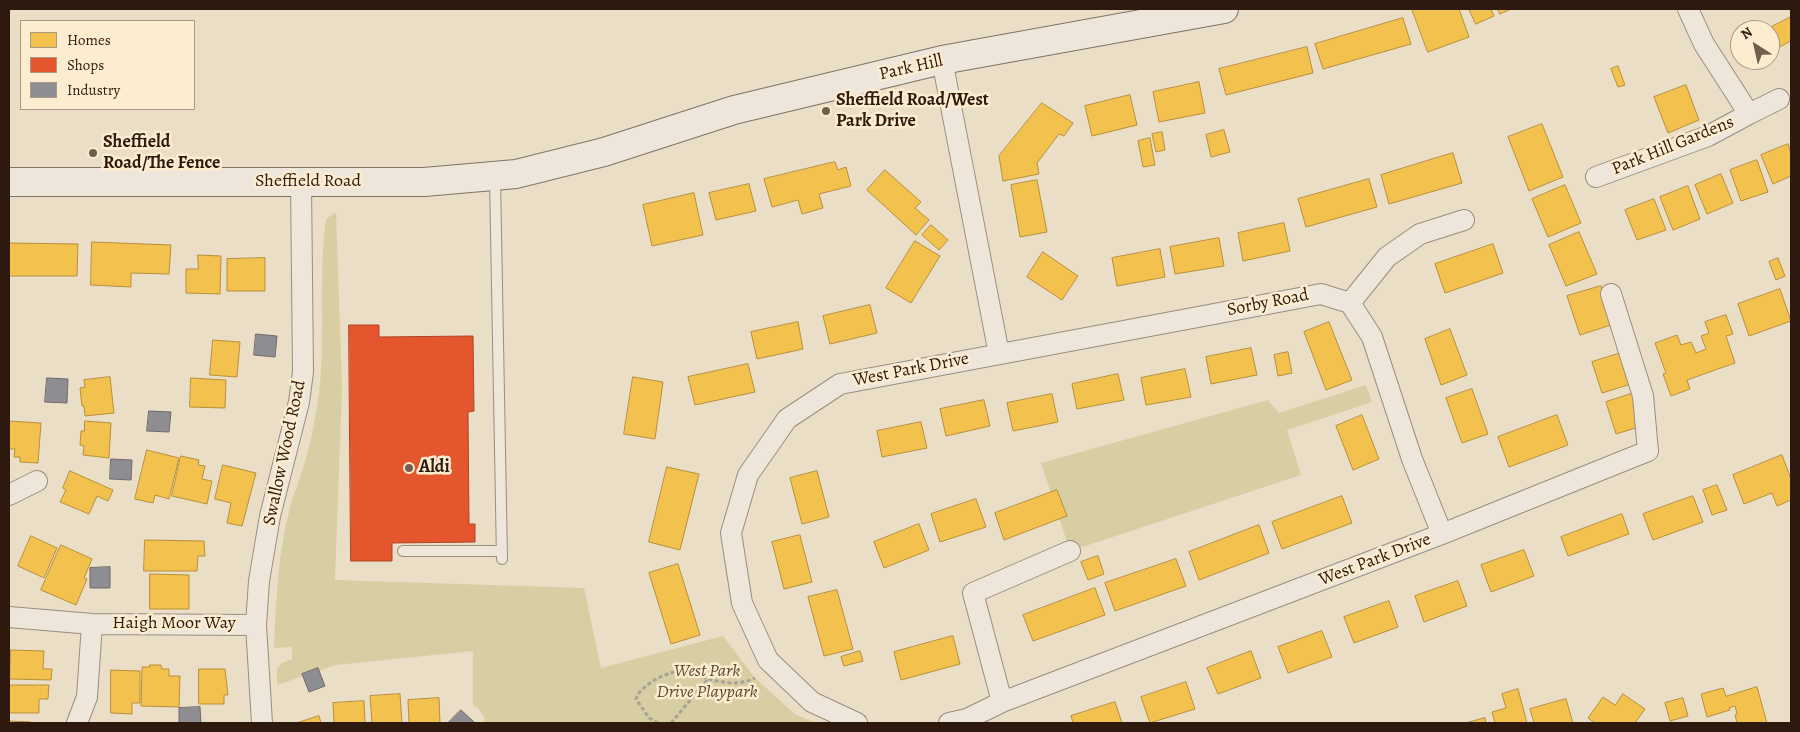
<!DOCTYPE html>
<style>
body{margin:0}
#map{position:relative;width:1800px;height:732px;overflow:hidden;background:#ebdec6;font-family:Alegreya,serif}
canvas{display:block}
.frame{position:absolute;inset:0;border:10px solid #2e190e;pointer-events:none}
.legend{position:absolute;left:20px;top:20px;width:175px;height:90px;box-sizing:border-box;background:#fcecd0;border:1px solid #aa9882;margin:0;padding:6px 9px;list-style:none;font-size:15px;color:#2e190e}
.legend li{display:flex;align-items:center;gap:10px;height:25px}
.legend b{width:25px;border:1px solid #aa9882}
.north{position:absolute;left:1730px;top:20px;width:50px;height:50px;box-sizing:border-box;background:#fcecd0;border:1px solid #aa9882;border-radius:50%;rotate:325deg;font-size:14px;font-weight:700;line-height:20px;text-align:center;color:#2e190e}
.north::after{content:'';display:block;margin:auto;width:18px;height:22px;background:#705e4e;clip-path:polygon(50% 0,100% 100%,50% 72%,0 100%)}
</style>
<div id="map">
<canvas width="1800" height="732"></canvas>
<div class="frame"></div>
<ul class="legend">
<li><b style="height:14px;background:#f2c14e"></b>Homes</li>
<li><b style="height:14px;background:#e4572e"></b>Shops</li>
<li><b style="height:14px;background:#8d8d92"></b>Industry</li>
</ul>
<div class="north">N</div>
</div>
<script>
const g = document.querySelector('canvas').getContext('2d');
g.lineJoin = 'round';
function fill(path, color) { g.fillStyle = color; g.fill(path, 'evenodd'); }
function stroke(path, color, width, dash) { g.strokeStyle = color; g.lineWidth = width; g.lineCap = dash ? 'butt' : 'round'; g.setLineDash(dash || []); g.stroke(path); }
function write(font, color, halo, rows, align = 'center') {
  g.font = font + ' Alegreya,serif'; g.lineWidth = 5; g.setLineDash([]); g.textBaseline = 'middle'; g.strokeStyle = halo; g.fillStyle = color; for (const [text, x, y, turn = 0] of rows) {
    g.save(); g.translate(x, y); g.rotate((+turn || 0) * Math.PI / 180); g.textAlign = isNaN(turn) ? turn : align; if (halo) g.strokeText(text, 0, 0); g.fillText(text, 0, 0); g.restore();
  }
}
const green = new Path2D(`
 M336 212 342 387 335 580 584 588 601 668 723 636 755 678 795 714 815 723H482L485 719 479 709 473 706V651L336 665 277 685V669L282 663 292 659V647L274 648C276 600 278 550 291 504 294 492 300 480 303 468 311 444 315 419 319 394 326 336 318 277 326 219Z
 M1366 385 1372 402 1287 430 1301 475 1070 551 1041 463 1268 400 1279 413Z`);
const homes = new Path2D(`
 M1412 9H1459L1469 37 1428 52Z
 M1469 9H1491L1494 16 1476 24Z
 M1498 9H1511L1500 14Z
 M1791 17V41L1770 52V30H1765Z
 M1403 18 1411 44 1323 69 1315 44Z
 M1307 47 1313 73 1226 95 1219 69Z
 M1618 66 1625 85 1618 87 1611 69Z
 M1199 82 1205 113 1159 122 1153 92Z
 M1686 85 1699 120 1668 133 1654 97Z
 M1130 95 1137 125 1092 136 1085 106Z
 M1042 103 1073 123 1064 136 1059 134 1037 163 1039 174 1003 181 999 156Z
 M1542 124 1563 177 1529 191 1508 137Z
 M1224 130 1230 152 1211 157 1206 135Z
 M1162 132 1165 150 1156 152 1152 134Z
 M1150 138 1155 165 1143 167 1138 141Z
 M1788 144 1791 153V176L1773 184 1761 155Z
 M1453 153 1462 183 1389 204 1381 175Z
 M1757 160 1768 192 1741 201 1730 170Z
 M835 162 838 170 846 167 851 186 819 194 823 208 802 214 798 200 772 207 764 179Z
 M885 170 921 202 915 208 929 220 916 235 867 190Z
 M1721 174 1733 203 1707 214 1695 185Z
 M1369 179 1377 207 1306 227 1298 199Z
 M1037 180 1047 232 1020 237 1011 185Z
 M749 184 756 211 716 220 709 193Z
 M1565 185 1581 223 1548 237 1532 199Z
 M1688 186 1700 219 1673 230 1660 197Z
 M694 193 703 235 652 246 643 205Z
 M1654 199 1666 230 1637 240 1625 210Z
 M1284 223 1290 251 1243 261 1238 233Z
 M931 225 948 240 939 250 922 235Z
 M1579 232 1597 274 1566 286 1549 245Z
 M1219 238 1224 266 1175 274 1170 247Z
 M915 241 940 256 911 303 886 288Z
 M92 242 171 245 169 274 131 273V287L91 285Z
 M9 243 78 244 77 276H9Z
 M1493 244 1503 273 1445 293 1435 264Z
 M1160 249 1165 277 1117 286 1112 258Z
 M1043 252 1078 276 1062 300 1027 277Z
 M198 255 221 256 220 294 186 293V269H198Z
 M265 258V291H227V259Z
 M1778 258 1785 276 1776 280 1769 262Z
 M1601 286 1614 324 1580 335 1567 296Z
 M1780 289 1791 321 1749 336 1738 304Z
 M870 305 877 333 830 344 823 316Z
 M1726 315 1733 334 1726 336 1735 363 1687 380 1690 389 1671 396 1663 374 1666 373 1655 343 1677 335 1681 345 1691 342 1696 353 1706 349 1701 336 1709 333 1705 322Z
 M798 322 803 349 757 359 751 332Z
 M1329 322 1352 380 1326 390 1304 332Z
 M1450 329 1467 375 1441 385 1425 339Z
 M213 340 240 342 237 377 210 375Z
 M1251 348 1257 375 1211 384 1206 357Z
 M1288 352 1292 373 1278 376 1274 355Z
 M1621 353 1631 384 1602 393 1592 362Z
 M748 364 755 392 695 405 688 377Z
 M1185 369 1191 397 1146 405 1141 378Z
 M1118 374 1124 400 1077 409 1072 384Z
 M110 377 114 413 85 416 84 406H82L80 388 85 387 84 380Z
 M633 377 663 382 655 439 624 434Z
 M191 378 226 380 225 408 190 407Z
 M1472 389 1488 434 1462 443 1446 398Z
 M1634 393 1645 425 1616 434 1606 402Z
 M1052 394 1058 422 1013 431 1007 403Z
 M984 400 990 426 946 436 940 409Z
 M1362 415 1379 459 1353 470 1336 426Z
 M1557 415 1568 445 1509 467 1498 437Z
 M9 421 41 423 38 463 20 462V457H14L15 449H9Z
 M85 421 111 423 109 458 83 455 84 446 80 445 81 431H84Z
 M921 422 927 448 882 457 877 431Z
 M147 450 179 458 169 499 155 495 153 503 135 499Z
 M1782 455 1791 479V500L1777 506 1772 493 1744 504 1733 475Z
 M181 456 199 460 198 465 205 466 202 479 212 481 207 504 172 496Z
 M223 465 256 473 242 526 227 523 231 503 215 499Z
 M667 467 699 474 680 550 649 542Z
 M70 471 113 490 108 501 97 496 89 514 60 502 66 490 63 488Z
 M817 471 829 517 802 524 790 478Z
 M1717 485 1727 510 1712 515 1703 490Z
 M1057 490 1067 516 1004 540 995 513Z
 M1342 496 1352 523 1282 549 1272 522Z
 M1693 496 1703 522 1653 540 1643 514Z
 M976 499 986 527 940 542 931 514Z
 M1622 514 1629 534 1568 556 1561 537Z
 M919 524 929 550 884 568 874 542Z
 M1259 525 1269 553 1199 580 1189 552Z
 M800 535 812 582 784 589 772 542Z
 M31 536 57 548 44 578 18 566Z
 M145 540 204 541 205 556H198L197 571H144Z
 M61 545 92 559 84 578 87 579 76 605 41 590Z
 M1524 550 1534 576 1491 592 1481 565Z
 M1098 556 1104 574 1088 580 1081 562Z
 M1176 559 1186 586 1115 611 1105 583Z
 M678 564 700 635 671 644 649 573Z
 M150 574 189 575V609H150Z
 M1458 581 1467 606 1424 622 1415 596Z
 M1095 588 1105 615 1033 641 1023 615Z
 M837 590 853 649 824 656 808 597Z
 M1389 601 1398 627 1354 643 1344 617Z
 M1322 631 1332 657 1288 673 1278 647Z
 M953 636 960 664 901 680 894 652Z
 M11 650 44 651 43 669H52L51 680 10 679Z
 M860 651 863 661 844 666 841 657Z
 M1251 651 1261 678 1218 694 1207 668Z
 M150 665H161L162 669H169V676H180L179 707 141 706 142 667H149Z
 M199 669H225L228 695H224V704H199Z
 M111 670 140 671V703H132V714L111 713Z
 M1186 682 1195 709 1150 723 1141 697Z
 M9 685H49L48 699H39V713H9Z
 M1757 687 1767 723H1737L1735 715 1737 714 1735 706 1729 708 1730 710 1707 717 1701 694 1723 688 1726 696Z
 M1518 689 1527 723H1495L1492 712 1506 708 1502 694Z
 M400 694 402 723H372L370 696Z
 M1623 694 1645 709 1635 723H1595L1588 718 1603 697 1615 705Z
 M439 698 440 723H409L408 700Z
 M1683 698 1688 716 1670 721 1665 703Z
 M1566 699 1573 723H1534L1530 709Z
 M364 701 365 723H334L333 703Z
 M1115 702 1122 723H1073L1071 716Z
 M319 716 321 723H297Z
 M1485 718 1486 723H1466Z
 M9 721 31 722V723H9Z`);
const shops = new Path2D(`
 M349 325H379V337L473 336 474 411 468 412 469 524H475V542L392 543V561H351Z`);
const industry = new Path2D(`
 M256 334 277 336 275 357 254 355Z
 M47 378 68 379 67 403 45 402Z
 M149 411 171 412 169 432 147 431Z
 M111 459 132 460 131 480 110 479Z
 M110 567V588H90V568Z
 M318 668 325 686 309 692 302 674Z
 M200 707 201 723H179V708Z
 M461 710 475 723H448Z`);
const path = new Path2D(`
 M658 723 649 718 636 699C640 685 669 670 684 671 689 672 694 675 699 676 718 682 737 687 755 678
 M671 723 708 679`);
const lane = new Path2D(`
 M495 177 502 559
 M403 551H502`);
const street = new Path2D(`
 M942 60 999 354
 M1749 114 1779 99
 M1596 177 1708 136 1749 114 1704 44 1688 9
 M1350 303 1387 257 1420 234 1464 220
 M9 495 37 481
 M9 617 92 624 256 625
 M1002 702 973 593 1070 551
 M77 723 87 697 92 624
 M262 723 256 625 259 581 270 516 299 402 303 372 301 182
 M857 723 812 702 768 660 742 603 731 533 748 475 787 419 840 384 1321 294 1350 303 1372 337 1412 459 1442 534
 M949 723 967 719 1002 702 1442 534 1648 451 1643 396 1611 294`);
const secondary = new Path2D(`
 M9 182H424L516 174 604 152 734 110 942 60 1224 9`);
const markers = [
 [826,111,5,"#705e4e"],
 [93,153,5,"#705e4e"],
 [409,468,5,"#705e4e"]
];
const streetNames = [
 ["Park Hill",911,68,-13],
 ["Park Hill Gardens",1673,146,-22],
 ["Sheffield Road",308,182],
 ["Sorby Road",1268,303,-11],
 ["West Park Drive",911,370,-11],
 ["Swallow Wood Road",285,453,-78],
 ["West Park Drive",1375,560,-21],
 ["Haigh Moor Way",174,624]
];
const poiNames = [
 ["Sheffield Road/West",836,101],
 ["Park Drive",836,122],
 ["Sheffield",103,143],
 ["Road/The Fence",103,164],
 ["Aldi",419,468]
];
const parkNames = [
 ["West Park",707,672],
 ["Drive Playpark",707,693]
];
fill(green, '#d7cea4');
fill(homes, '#f2c14e');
stroke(homes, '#b78f3b', 1);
fill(shops, '#e4572e');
stroke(shops, '#ad4424', 1);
fill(industry, '#8d8d92');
stroke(industry, '#706a6a', 1);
stroke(lane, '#988e7f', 12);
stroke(street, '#988e7f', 22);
stroke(secondary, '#7e7366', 30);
stroke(path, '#a9a297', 3, [4, 2.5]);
stroke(lane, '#eee6da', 10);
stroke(street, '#eee6da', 20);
stroke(secondary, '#eee6da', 28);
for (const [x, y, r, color] of markers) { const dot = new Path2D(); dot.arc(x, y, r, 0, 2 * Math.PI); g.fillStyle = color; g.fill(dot); stroke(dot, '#fcecd0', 2); }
write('18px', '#2e190e', '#fcecd0', streetNames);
write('bold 18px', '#2e190e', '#fcecd0', poiNames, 'left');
write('italic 18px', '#5c4b33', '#fcecd0', parkNames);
</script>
